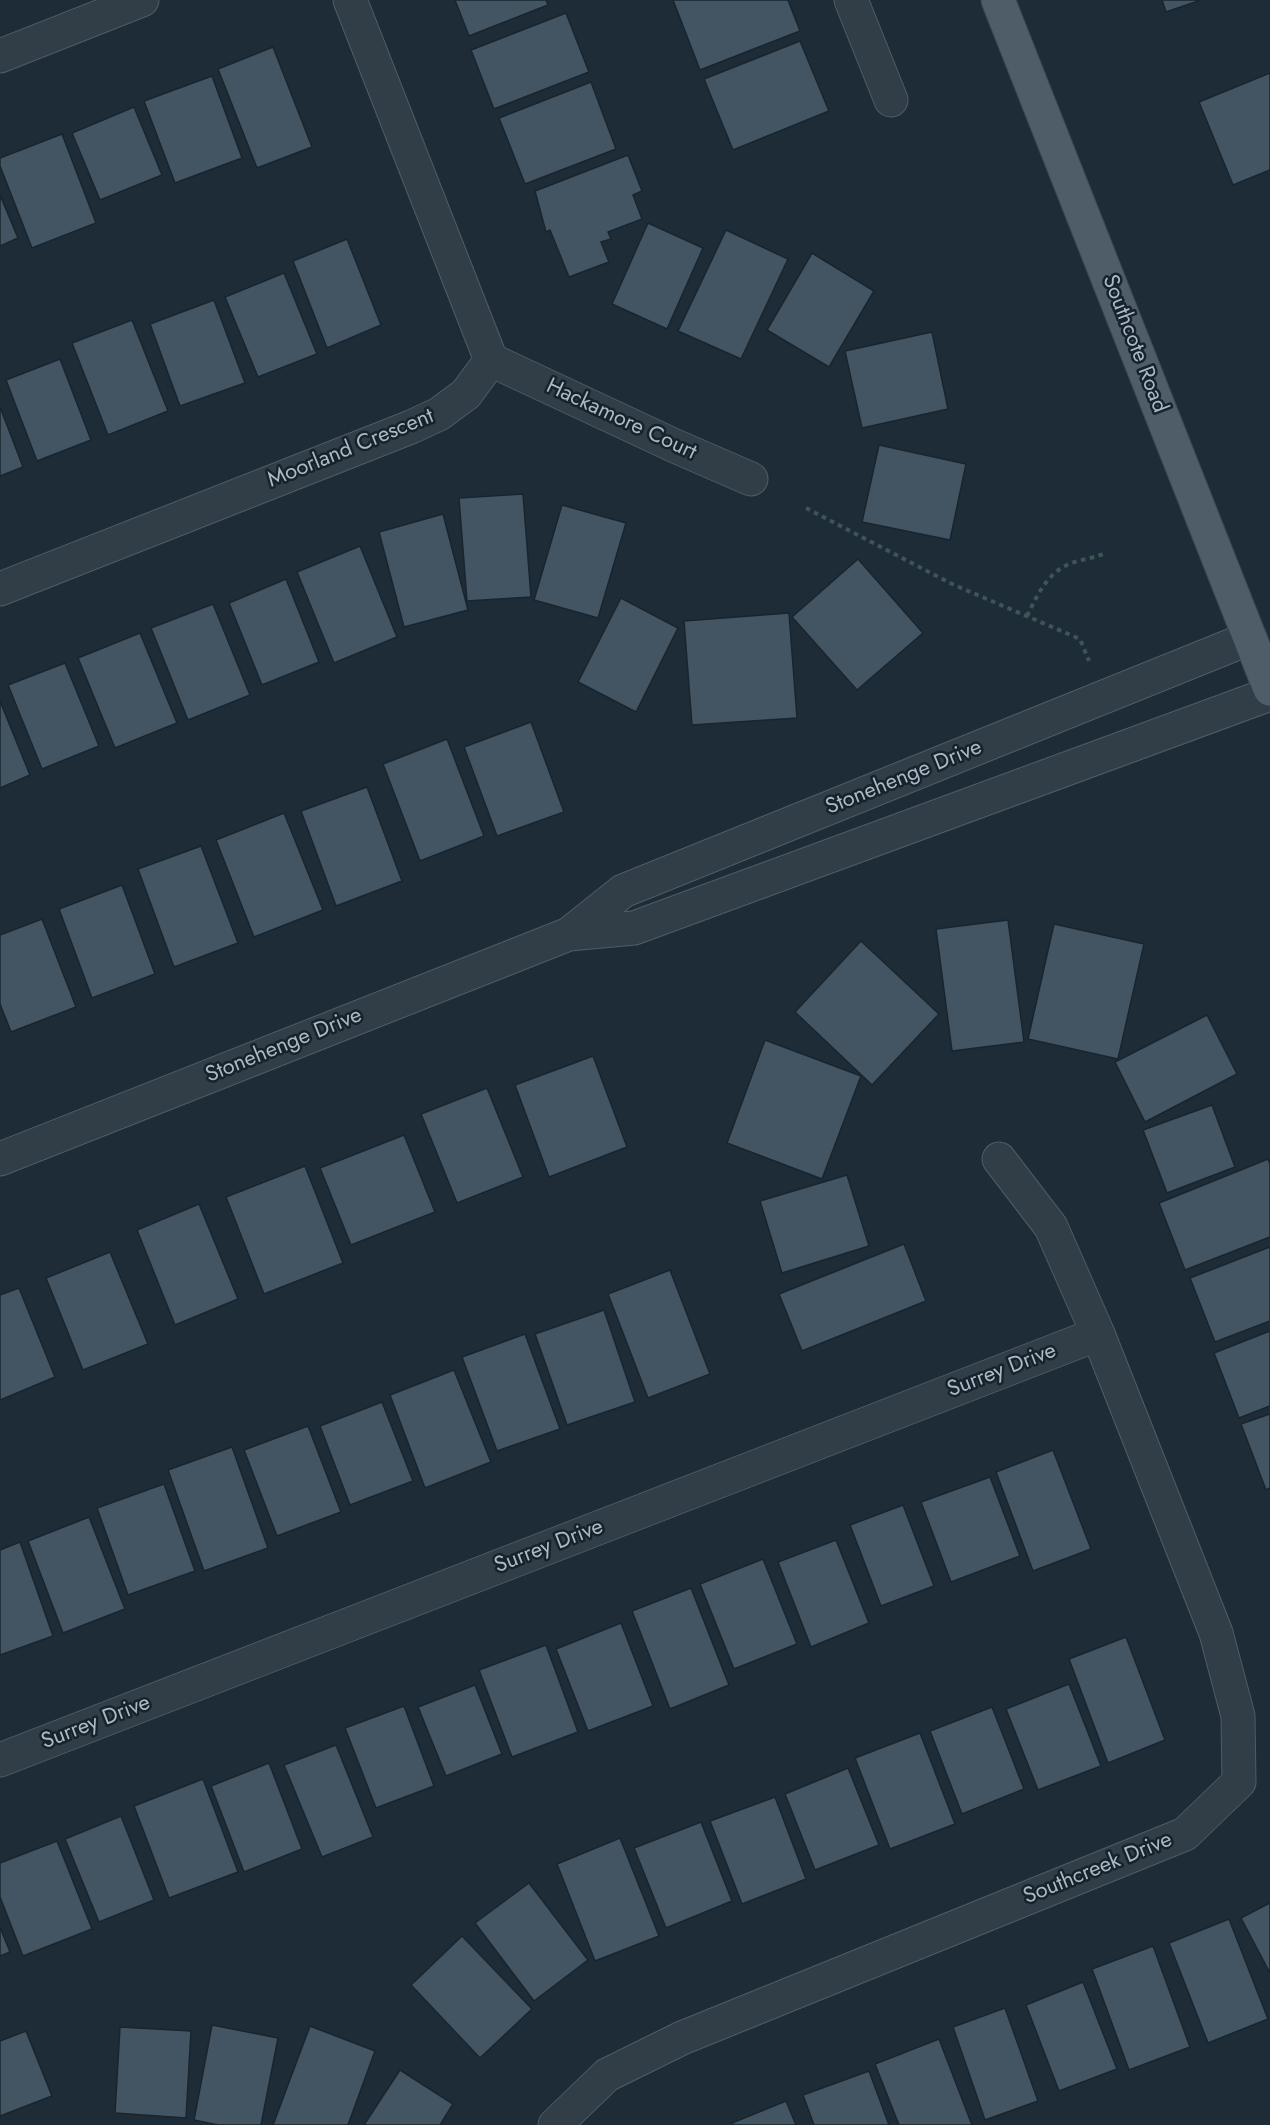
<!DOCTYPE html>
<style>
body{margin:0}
canvas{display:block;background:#1e2c38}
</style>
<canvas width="1270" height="2125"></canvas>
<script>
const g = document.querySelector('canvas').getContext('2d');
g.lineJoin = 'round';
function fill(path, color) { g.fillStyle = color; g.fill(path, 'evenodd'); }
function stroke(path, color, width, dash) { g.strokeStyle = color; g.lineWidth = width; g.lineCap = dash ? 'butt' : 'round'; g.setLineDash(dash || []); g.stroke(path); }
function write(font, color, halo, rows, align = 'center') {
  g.font = font + ' Jost,sans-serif'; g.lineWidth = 5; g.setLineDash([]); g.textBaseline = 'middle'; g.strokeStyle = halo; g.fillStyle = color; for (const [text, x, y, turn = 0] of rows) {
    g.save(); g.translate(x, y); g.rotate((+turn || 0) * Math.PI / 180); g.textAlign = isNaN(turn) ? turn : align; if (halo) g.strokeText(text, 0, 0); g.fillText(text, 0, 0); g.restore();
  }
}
const building = new Path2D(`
 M455 0H546L548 5 469 36Z
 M673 0H788L800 31 700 70Z
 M1162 0H1201L1166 12Z
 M566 13 589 72 494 109 471 50Z
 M800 41 829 111 733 150 704 79Z
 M273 47 312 147 257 168 218 69Z
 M1270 73V170L1233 185 1199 102Z
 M212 76 242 158 175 183 144 101Z
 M591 82 616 149 525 184 499 118Z
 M134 107 162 175 100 200 72 133Z
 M62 134 96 223 32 248 0 166V158Z
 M628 155 642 191 633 195 642 219 608 232 611 239 601 242 609 262 569 277 550 230 546 232 535 191Z
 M0 195 18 238 0 246Z
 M648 223 703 248 667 329 612 304Z
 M726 230 788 259 741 359 678 331Z
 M347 239 381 325 327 348 293 261Z
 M812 253 874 291 829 367 767 330Z
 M284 273 317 354 258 377 225 297Z
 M214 300 245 383 180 406 150 324Z
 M132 320 168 411 108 435 72 343Z
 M932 332 948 409 862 428 845 351Z
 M60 359 91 440 37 461 6 380Z
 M0 407 23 467 0 476Z
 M879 445 966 464 950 540 862 522Z
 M523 494 531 597 467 601 459 498Z
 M562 505 626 523 598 618 534 600Z
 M443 514 468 610 404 627 379 532Z
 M360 546 397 637 334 663 297 572Z
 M858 559 923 633 857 690 792 617Z
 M286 579 319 662 262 685 229 603Z
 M621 598 678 628 636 712 578 682Z
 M213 604 250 695 188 720 151 628Z
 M789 613 797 718 692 725 684 621Z
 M140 633 177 723 115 748 78 658Z
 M65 663 99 746 42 769 8 685Z
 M0 701 30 775 0 788Z
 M531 722 564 812 497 836 464 747Z
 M447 739 484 836 420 861 383 764Z
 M367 787 402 881 336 906 301 811Z
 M284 813 323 910 254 937 216 840Z
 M201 846 238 943 174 967 138 869Z
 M122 885 155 974 92 998 59 909Z
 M42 919 76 1007 11 1032 0 1004V935Z
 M1008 920 1024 1042 952 1051 936 929Z
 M1054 924 1144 944 1118 1059 1028 1039Z
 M861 941 939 1014 872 1085 795 1012Z
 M1207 1015 1237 1074 1145 1122 1115 1062Z
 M765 1040 861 1076 822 1179 727 1143Z
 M593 1056 627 1147 549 1177 515 1085Z
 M487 1088 523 1177 457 1203 421 1114Z
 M1212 1105 1235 1167 1167 1193 1143 1130Z
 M404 1135 435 1212 351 1245 320 1168Z
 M1268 1159 1270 1164V1237L1185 1270 1159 1203Z
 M305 1166 343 1263 264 1294 226 1197Z
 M847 1175 869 1246 782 1273 760 1201Z
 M199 1204 238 1299 175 1325 137 1230Z
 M904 1244 926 1301 802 1351 779 1294Z
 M1270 1247V1321L1215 1342 1190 1278Z
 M110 1252 148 1344 83 1370 46 1278Z
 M670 1270 710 1374 648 1398 608 1294Z
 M19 1288 55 1377 0 1400V1295Z
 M604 1310 635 1402 567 1425 535 1334Z
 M1270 1331V1406L1239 1418 1214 1353Z
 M525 1334 560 1429 497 1451 462 1357Z
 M454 1370 491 1462 425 1488 390 1395Z
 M382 1402 413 1481 350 1505 320 1426Z
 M1270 1414V1488L1266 1490 1241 1424Z
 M308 1426 341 1512 277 1536 244 1450Z
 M232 1447 268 1548 204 1571 168 1470Z
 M1053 1450 1091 1549 1033 1571 996 1472Z
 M990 1477 1020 1556 951 1582 921 1502Z
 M164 1484 195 1571 128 1595 97 1508Z
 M903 1505 934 1586 881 1606 850 1525Z
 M89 1517 125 1609 63 1633 28 1541Z
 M836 1540 869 1623 811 1647 778 1562Z
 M20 1542 53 1636 0 1655V1550Z
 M763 1559 797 1644 734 1669 700 1584Z
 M691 1588 729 1685 670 1709 632 1611Z
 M621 1623 653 1706 588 1731 556 1649Z
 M1126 1637 1165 1740 1108 1763 1069 1659Z
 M546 1645 578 1732 512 1757 479 1670Z
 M1069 1684 1101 1766 1038 1790 1006 1709Z
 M475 1685 502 1754 446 1776 418 1707Z
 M404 1706 434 1786 376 1808 345 1728Z
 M992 1707 1024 1789 962 1814 930 1731Z
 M920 1733 955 1824 890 1849 855 1758Z
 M336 1745 373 1837 322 1857 284 1765Z
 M269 1763 302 1849 244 1872 211 1786Z
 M848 1768 879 1845 815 1870 785 1794Z
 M203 1779 238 1872 169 1898 134 1806Z
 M775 1797 806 1879 742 1904 710 1821Z
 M121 1816 154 1900 99 1922 65 1839Z
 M701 1822 732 1901 666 1928 634 1848Z
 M620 1838 659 1936 595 1961 557 1864Z
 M57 1841 92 1929 23 1956 0 1897V1863Z
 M529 1883 588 1960 534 2001 475 1923Z
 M1270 1903V1973L1241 1918Z
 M1229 1919 1268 2019 1208 2043 1169 1943Z
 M0 1927 10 1952 0 1956Z
 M462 1936 532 2009 480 2058 411 1985Z
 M1153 1946 1190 2047 1129 2070 1092 1969Z
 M1083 1982 1117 2069 1059 2091 1026 2005Z
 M1005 2008 1038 2101 985 2120 953 2027Z
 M212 2025 278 2038 261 2125H218L194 2120Z
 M310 2026 375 2051 348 2125H273Z
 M120 2027 191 2031 186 2118 115 2113Z
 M26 2031 52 2096 0 2116V2041Z
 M939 2039 972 2125H899L875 2064Z
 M400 2070 453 2104 440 2125H364Z
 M869 2071 889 2125H814L803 2095Z
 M786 2101 796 2125H733L732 2123Z`);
const path = new Path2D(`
 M806 508 952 584 1080 639 1089 661
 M1027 616C1037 596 1046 575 1067 565 1076 560 1091 559 1103 554`);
const minor = new Path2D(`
 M350 0 491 360
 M851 0 891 100
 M0 56 142 0
 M491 360 675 446 751 479
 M0 589 411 427 439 414 466 394 491 360
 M569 934 623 891 1250 638
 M0 1159 569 934 634 928 1270 694
 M0 1760 1098 1334
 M555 2125 607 2075 682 2038 1185 1834 1239 1782 1238 1716 1216 1633 1098 1334 1051 1227 999 1159`);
const major = new Path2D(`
 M998 0 1270 689`);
const streetNames = [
 ["Southcote Road",1134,344,69],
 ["Hackamore Court",621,420,25],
 ["Moorland Crescent",351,449,-22],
 ["Stonehenge Drive",904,778,-22],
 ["Stonehenge Drive",284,1046,-22],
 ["Surrey Drive",1002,1371,-21],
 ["Surrey Drive",549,1547,-21],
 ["Surrey Drive",96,1723,-21],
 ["Southcreek Drive",1098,1869,-22]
];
fill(building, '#435462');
stroke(building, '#19252e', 1.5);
stroke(minor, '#4f5c66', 35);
stroke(major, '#3b4752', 35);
stroke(path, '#3d5555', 4, [4.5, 4.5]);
stroke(minor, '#313e48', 33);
stroke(major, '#4f5d69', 33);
write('22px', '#abb9c5', '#17232c', streetNames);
</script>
